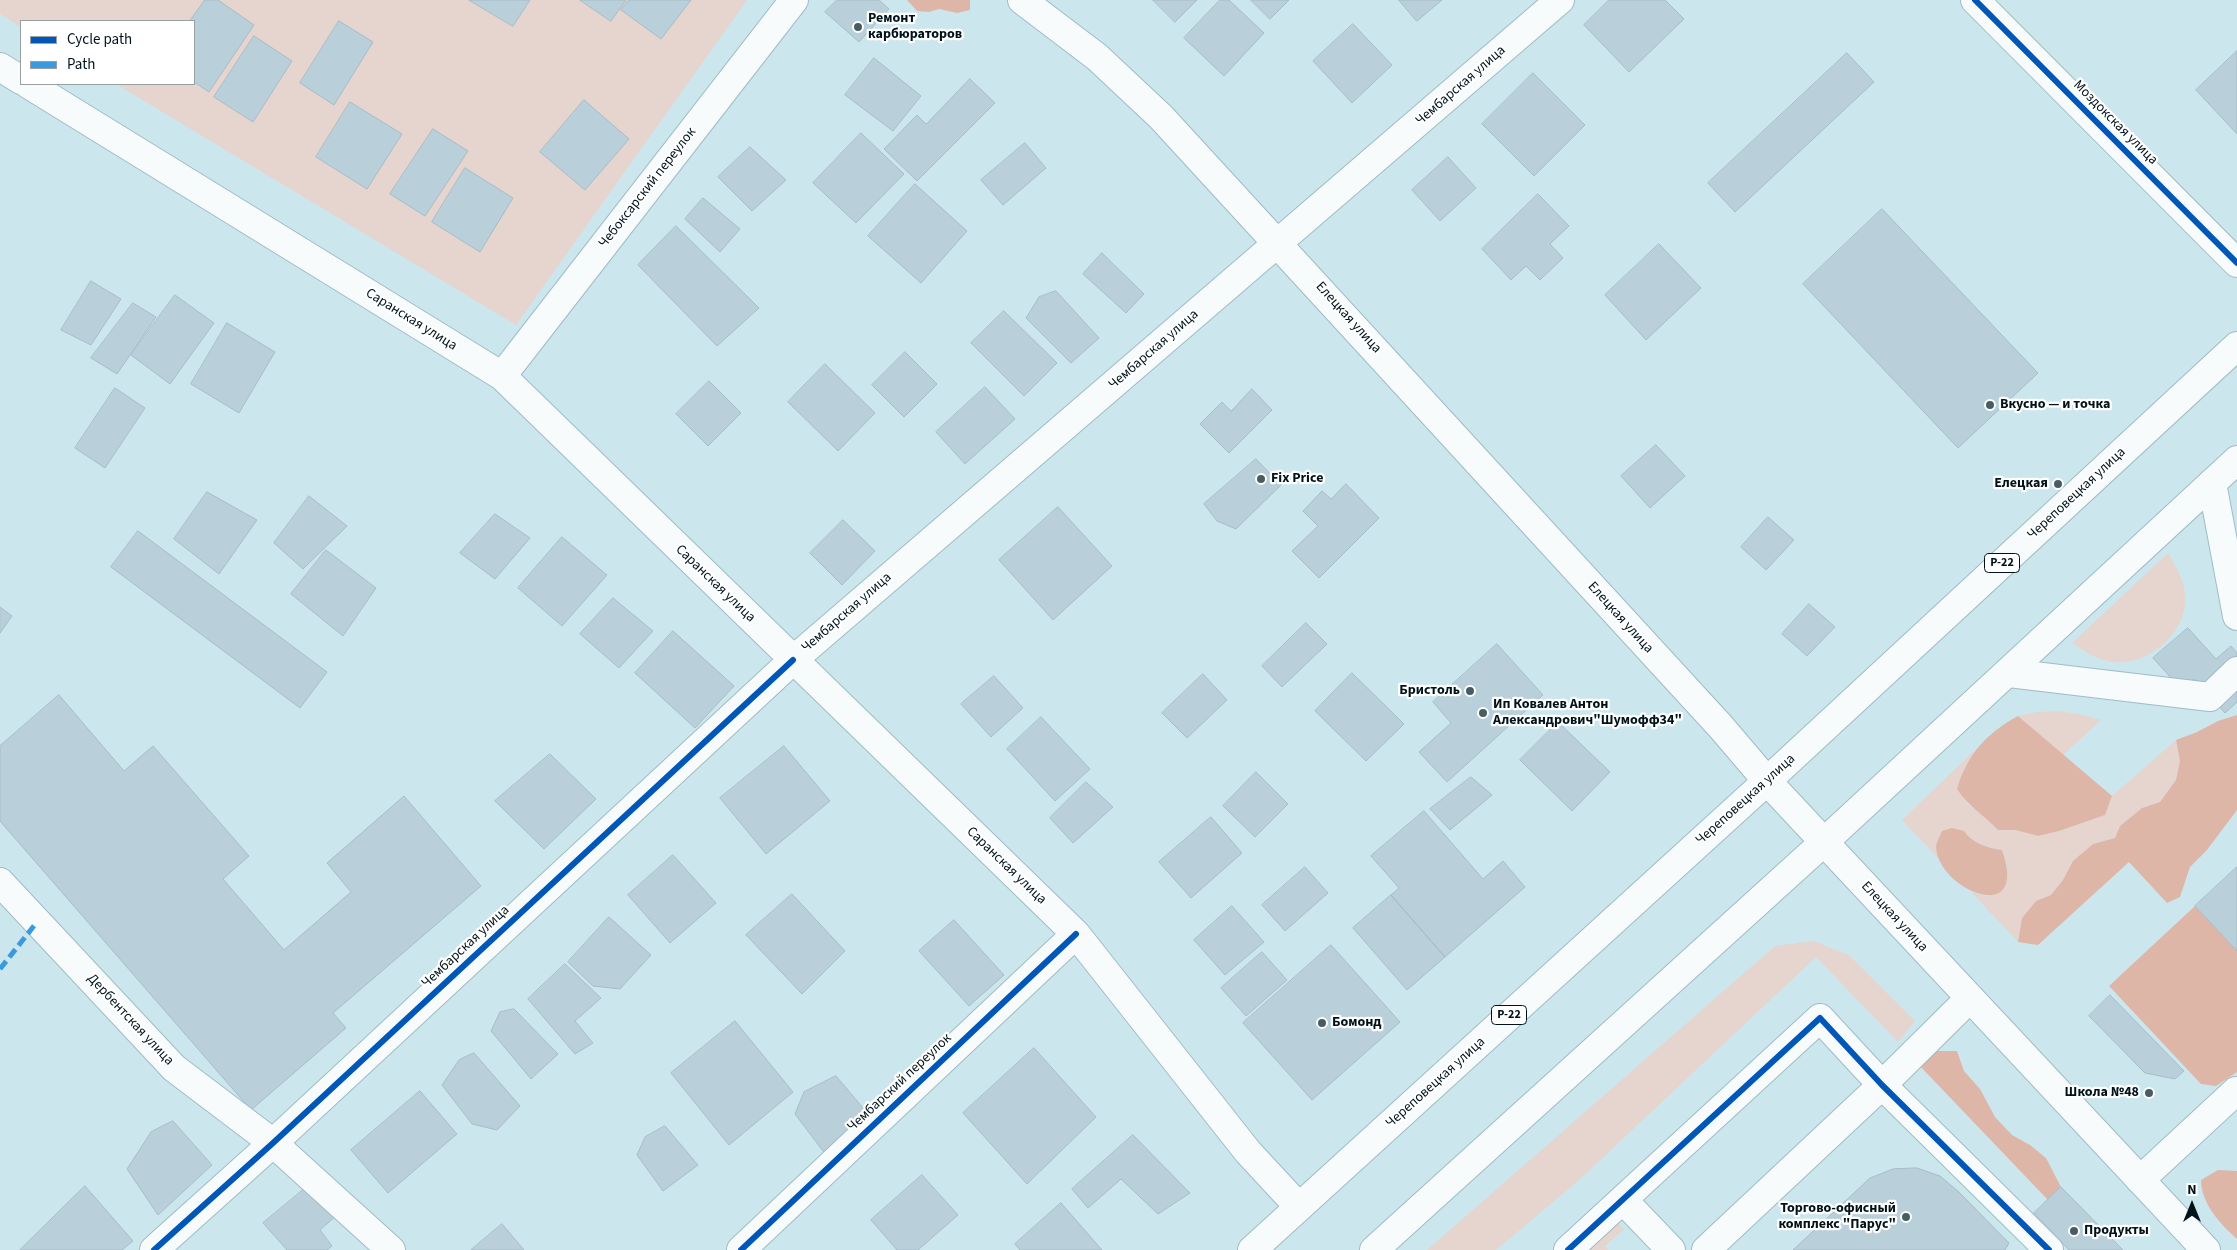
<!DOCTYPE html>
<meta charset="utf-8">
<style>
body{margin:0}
#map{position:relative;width:2237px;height:1250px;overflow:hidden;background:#cce6ee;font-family:"Source Sans 3",sans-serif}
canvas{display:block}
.legend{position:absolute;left:20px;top:20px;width:175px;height:65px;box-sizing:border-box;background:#fff;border:1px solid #99a1a3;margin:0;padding:6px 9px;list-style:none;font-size:15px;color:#00131a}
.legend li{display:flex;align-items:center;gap:10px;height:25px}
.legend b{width:25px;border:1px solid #99a1a3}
.north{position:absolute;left:2167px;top:1180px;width:50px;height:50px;-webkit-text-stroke:4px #fff;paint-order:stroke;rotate:0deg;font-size:14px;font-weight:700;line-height:20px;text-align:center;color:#00131a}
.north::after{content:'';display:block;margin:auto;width:18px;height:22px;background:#00131a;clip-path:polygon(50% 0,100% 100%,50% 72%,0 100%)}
</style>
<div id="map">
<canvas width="2237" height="1250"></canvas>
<ul class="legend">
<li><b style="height:6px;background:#0057b8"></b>Cycle path</li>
<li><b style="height:6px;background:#399adf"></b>Path</li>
</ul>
<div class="north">N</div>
</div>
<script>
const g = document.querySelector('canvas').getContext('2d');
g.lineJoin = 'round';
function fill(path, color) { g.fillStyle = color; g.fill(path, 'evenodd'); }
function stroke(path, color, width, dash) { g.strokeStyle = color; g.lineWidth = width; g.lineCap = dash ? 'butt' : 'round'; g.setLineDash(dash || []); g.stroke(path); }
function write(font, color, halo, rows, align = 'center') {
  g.font = font + ' "Source Sans 3",sans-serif'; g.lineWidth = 4.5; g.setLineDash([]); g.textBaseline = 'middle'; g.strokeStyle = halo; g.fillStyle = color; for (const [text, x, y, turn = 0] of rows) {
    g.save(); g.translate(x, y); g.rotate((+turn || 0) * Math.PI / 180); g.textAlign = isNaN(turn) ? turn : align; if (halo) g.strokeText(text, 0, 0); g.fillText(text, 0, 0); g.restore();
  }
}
const green = new Path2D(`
 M0 0H747L516 325 116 84H194V21H21V27L0 14Z
 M2168 553C2175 566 2184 579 2185 595 2189 631 2148 667 2113 662 2097 660 2084 651 2072 643Z
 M2058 711 2079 714 2101 720 2063 755 2018 716 2037 712Z
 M2176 740 2180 761 2176 780 2160 802 2142 808 2120 826 2115 838 2093 844 2074 861 2063 880 2051 895 2036 901 2022 918 2018 942 1971 892 1989 897 2007 865 2002 850C1987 848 1972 843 1964 831L1936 844 1938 858 1902 820 1975 750 1963 770 1967 804 1983 813 1998 830H2016L2038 836 2059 831 2105 815 2112 796Z
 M1814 941 1850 956 1915 1021 1898 1042 1816 957 1578 1181 1496 1250H1427L1775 946Z
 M1611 1216 1624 1229 1605 1246 1608 1250H1575Z`);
const forest = new Path2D(`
 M907 0H970V10L957 13 939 9 929 12 917 11Z
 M2237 715V810L2207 850 2190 867 2180 897 2167 903 2129 862 2038 945 2018 942 2022 918 2036 901 2051 895 2063 880 2073 861 2093 844 2115 838 2120 826 2142 808 2160 802 2176 780 2180 761 2176 740 2197 732 2218 721Z
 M2018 716 2112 796 2105 815 2059 831 2038 836 2016 830H1998C1983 814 1968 806 1957 789 1967 754 1987 733 2018 716Z
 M1952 828 1964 831C1972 843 1987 848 2002 850 2030 929 1936 889 1936 846 1937 841 1940 836 1942 831Z
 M2195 906 2237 951V1072L2216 1086 2201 1084 2109 986Z
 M1932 1051H1957L1964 1071 1980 1089 1995 1117 2012 1135 2030 1145 2046 1158 2061 1187 2048 1200 1918 1064Z
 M2218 1170 2237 1171V1239C2220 1224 2201 1203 2201 1180Z`);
const building = new Path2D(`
 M205 0H218L254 25 209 92 194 82V21H190Z
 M469 0H530L513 26Z
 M580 0H626L611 21Z
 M629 0H691L661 39 621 10Z
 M837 0H879L889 9 859 42 825 12Z
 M1153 0H1197L1175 22Z
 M1220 0H1229L1264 33 1224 76 1184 38Z
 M1251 0H1289L1270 19Z
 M1399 0H1442L1417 21Z
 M1609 0H1665L1684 19 1629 72 1584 25Z
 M339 21 373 42 334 105 300 83Z
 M1353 24 1392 65 1352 103 1313 61Z
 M254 36 292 61 253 122 214 97Z
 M2237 51V134L2196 90Z
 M1847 53 1874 82 1735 212 1708 183Z
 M874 58 921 96 893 131 845 95Z
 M1533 73 1585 125 1534 176 1482 124Z
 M970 79 995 103 917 181 884 149 917 115 926 124Z
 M584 100 629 139 585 190 540 152Z
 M350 102 402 134 367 189 316 157Z
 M433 129 468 151 425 216 390 194Z
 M861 133 904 174 856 223 813 183Z
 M1025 143 1046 168 1003 205 981 180Z
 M750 147 786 180 752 211 718 177Z
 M1448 157 1476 188 1440 221 1412 190Z
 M465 168 513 198 480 252 432 222Z
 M915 184 967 231 921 283 868 236Z
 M1538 194 1569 226 1550 244 1563 258 1540 280 1526 266 1511 280 1482 249Z
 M703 198 740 229 720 252 685 219Z
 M1882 209 2038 373 1958 448 1803 284Z
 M676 226 759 308 717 346 638 265Z
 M1659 244 1701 288 1646 340 1605 295Z
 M1102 253 1144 294 1126 313 1083 274Z
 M91 281 121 299 91 345 61 330Z
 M1056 291 1099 338 1071 363 1026 318 1039 297Z
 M175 295 214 323 170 384 131 355Z
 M133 303 156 317 117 374 91 358Z
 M1004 311 1057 363 1024 396 971 343Z
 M227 323 275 352 239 413 191 384Z
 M905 352 937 384 904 417 872 385Z
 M825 364 875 413 838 451 788 402Z
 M709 381 741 413 708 446 676 414Z
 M985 387 1015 419 965 464 936 432Z
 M115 388 145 408 105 468 75 448Z
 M1252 389 1272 410 1229 453 1200 424 1222 402 1231 411Z
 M1656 445 1685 476 1650 508 1621 476Z
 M1256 459 1281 485 1236 529 1217 521 1204 504Z
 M1346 484 1379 518 1319 578 1292 551 1318 526 1303 511 1322 491 1331 499Z
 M207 492 257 520 219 574 174 539Z
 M309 496 347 526 303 569 274 543Z
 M1058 507 1112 566 1053 620 999 560Z
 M495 514 530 538 495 579 460 553Z
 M1768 517 1794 540 1766 570 1741 547Z
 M843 520 875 551 842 585 810 553Z
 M138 531 327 672 300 708 111 567Z
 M562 537 607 575 562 626 518 588Z
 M326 550 376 588 343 636 291 594Z
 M613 598 653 631 619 668 580 634Z
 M1809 604 1835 627 1807 656 1782 634Z
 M0 607 12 616 0 633Z
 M1306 623 1327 644 1282 687 1262 666Z
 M2188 628 2216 659 2231 646 2237 653V702L2225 713 2194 679 2182 690 2153 658Z
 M673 631 734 686 695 728 635 673Z
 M1497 644 1543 695 1447 782 1419 752 1451 723 1433 702Z
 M1352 673 1404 724 1366 761 1315 711Z
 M1203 674 1227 700 1187 738 1162 713Z
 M994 676 1023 708 991 737 961 704Z
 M59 695 124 771 153 746 249 856 223 879 284 950 351 892 327 863 404 796 481 886 333 1013 346 1028 251 1110 0 821V746Z
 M1041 717 1090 769 1055 801 1007 749Z
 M1558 722 1610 772 1572 811 1520 760Z
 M784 746 830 801 766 854 720 798Z
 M550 754 596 799 544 849 495 801Z
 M1256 772 1288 804 1255 837 1223 806Z
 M1471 777 1492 795 1450 830 1430 809Z
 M1086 782 1113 807 1073 843 1050 818Z
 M1424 811 1483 879 1503 861 1525 887 1445 957 1391 895 1399 888 1371 856Z
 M1211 817 1242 853 1191 898 1159 862Z
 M673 855 716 903 670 943 628 895Z
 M1305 867 1328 893 1285 931 1262 905Z
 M2237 867V951L2195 906Z
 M792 894 845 951 802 994 746 935Z
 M1391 895 1445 957 1407 990 1353 928Z
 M1232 906 1264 942 1225 975 1194 940Z
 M609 917 651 955 620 989 593 986 568 962Z
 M954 920 1004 975 969 1006 919 951Z
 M1331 945 1400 1022 1312 1100 1243 1023Z
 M1262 952 1287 980 1246 1016 1221 988Z
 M565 964 601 998 575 1021 593 1043 575 1054 528 999Z
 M2110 995 2184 1071 2175 1079 2145 1073 2089 1016Z
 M514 1009 558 1054 531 1079 491 1031 500 1012Z
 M735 1021 793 1092 729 1145 671 1073Z
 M1034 1048 1096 1117 1027 1184 963 1113Z
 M474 1053 520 1106 497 1130 472 1124 442 1085 459 1060Z
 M836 1076 869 1115 826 1155 795 1114 804 1092Z
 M420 1091 457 1134 388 1193 351 1150Z
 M173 1121 212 1165 158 1215 127 1169 151 1132Z
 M665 1126 698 1165 663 1191 637 1155 645 1137Z
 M1133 1135 1190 1193 1158 1214 1121 1179 1088 1208 1072 1189Z
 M1917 1168 1940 1176 1959 1192 2009 1243 2005 1250H1793L1870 1178 1893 1169Z
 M922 1175 958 1215 918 1250H897L871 1220Z
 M314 1181 337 1215 320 1230 332 1246 327 1250H287L263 1223Z
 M85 1186 133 1241 122 1250H20Z
 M2061 1187 2123 1250H2069L2034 1213Z
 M1061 1203 1102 1250H1020L1015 1244Z
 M502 1224 524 1250H471Z`);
const minor = new Path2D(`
 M1975 0 2237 263
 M0 67 21 80
 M28 84 502 376 1076 934 1248 1152 1299 1207
 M502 376 794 0
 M2212 483 2237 616
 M2009 673 2210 697 2237 671
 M0 882 174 1068 273 1143 391 1250
 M2140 1180 2236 1091
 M1623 1200 1671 1250
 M154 1250 273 1143 793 660 1560 0
 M741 1250 1076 934
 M1568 1250 1820 1018 1882 1085 2049 1250
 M1706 1250 1882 1085 1970 998`);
const major = new Path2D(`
 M1022 0 1097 57 1161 117 1721 727 1767 781 2206 1250`);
const highway = new Path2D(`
 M1252 1250 1767 781 2237 346
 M1374 1250 1824 842 2237 460`);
const quiet = new Path2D(`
 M0 969 37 922`);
const cycleway = new Path2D(`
 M1975 0 2237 263
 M154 1250 273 1143 793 660
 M741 1250 1076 934
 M1568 1250 1820 1018 1882 1085 2049 1250`);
const markers = [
 [858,27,5,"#475d64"],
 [1990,405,5,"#475d64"],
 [1261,479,5,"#475d64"],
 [2058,484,5,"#475d64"],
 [1470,691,5,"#475d64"],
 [1483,713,5,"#475d64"],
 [1322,1023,5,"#475d64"],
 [2149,1093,5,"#475d64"],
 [1906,1217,5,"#475d64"],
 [2074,1231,5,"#475d64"]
];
const shields = [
 [2002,563,35],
 [1509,1015,35]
];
const shieldNames = [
 ["Р-22",2002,563],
 ["Р-22",1509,1015]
];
const poiNames = [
 ["Ремонт",868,19],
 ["карбюраторов",868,35],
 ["Вкусно — и точка",2000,405],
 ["Fix Price",1271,479],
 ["Елецкая",2048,484,"right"],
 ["Бристоль",1460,691,"right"],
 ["Ип Ковалев Антон",1493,705],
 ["Александрович\"Шумофф34\"",1493,721],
 ["Бомонд",1332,1023],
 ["Школа №48",2139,1093,"right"],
 ["Торгово-офисный",1896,1209,"right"],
 ["комплекс \"Парус\"",1896,1225,"right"],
 ["Продукты",2084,1231]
];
const streetNames = [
 ["Чембарская улица",1461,86,-41],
 ["Моздокская улица",2115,123,45],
 ["Чебоксарский переулок",648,188,-52],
 ["Елецкая улица",1348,318,48],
 ["Саранская улица",411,320,32],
 ["Чембарская улица",1154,350,-41],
 ["Череповецкая улица",2077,494,-43],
 ["Саранская улица",715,584,44],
 ["Чембарская улица",847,613,-41],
 ["Елецкая улица",1620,618,48],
 ["Череповецкая улица",1746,800,-42],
 ["Саранская улица",1006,866,44],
 ["Елецкая улица",1894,917,47],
 ["Чембарская улица",466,947,-43],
 ["Дербентская улица",130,1020,47],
 ["Чембарский переулок",900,1083,-43],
 ["Череповецкая улица",1436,1083,-42]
];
fill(green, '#e6d4ce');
fill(forest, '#deb6a8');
fill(building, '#b9cfd9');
stroke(building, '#a5bdc9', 1);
stroke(minor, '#9fbcc5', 30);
stroke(major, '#9fbcc5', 30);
stroke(highway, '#9fbcc5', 30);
stroke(minor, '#f7fbfc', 28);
stroke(major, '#f7fbfc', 28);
stroke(highway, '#f7fbfc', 28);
stroke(quiet, '#399adf', 5, [10, 5]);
stroke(cycleway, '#0057b8', 6);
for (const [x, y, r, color] of markers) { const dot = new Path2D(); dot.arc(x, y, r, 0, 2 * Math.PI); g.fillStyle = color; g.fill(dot); stroke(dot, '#fff', 2); }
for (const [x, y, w] of shields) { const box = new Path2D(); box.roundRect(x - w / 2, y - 9.5, w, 19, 4); g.fillStyle = '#fff'; g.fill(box); stroke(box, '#00131a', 1); }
write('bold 12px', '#00131a', null, shieldNames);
write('bold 14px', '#00131a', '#fff', poiNames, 'left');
write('14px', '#00131a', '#fff', streetNames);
</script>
